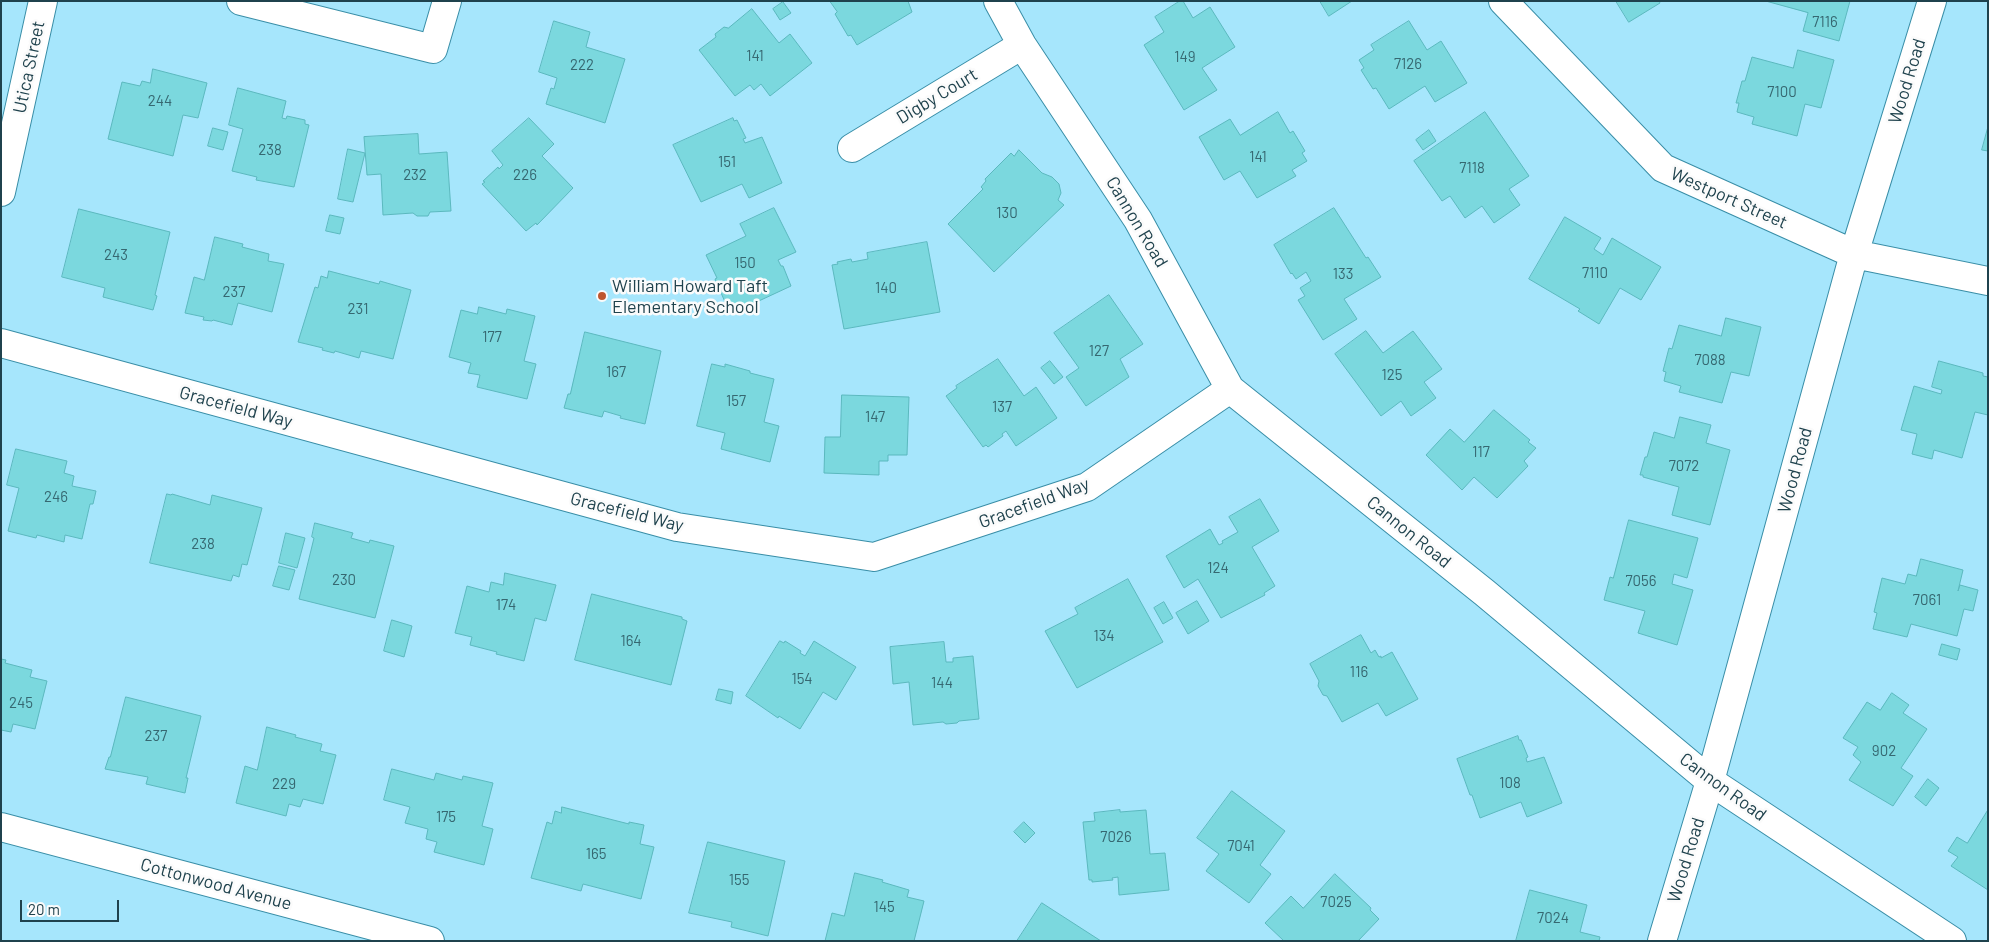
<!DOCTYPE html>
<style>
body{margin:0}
#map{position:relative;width:1989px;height:942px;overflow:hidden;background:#a6e6fc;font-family:Barlow,sans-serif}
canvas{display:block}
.frame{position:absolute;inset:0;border:2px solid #1f424d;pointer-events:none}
.scale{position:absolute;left:20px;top:900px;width:99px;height:22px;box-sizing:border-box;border:2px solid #1f424d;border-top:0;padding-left:6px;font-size:15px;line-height:18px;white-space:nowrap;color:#1f424d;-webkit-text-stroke:4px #fbfbfb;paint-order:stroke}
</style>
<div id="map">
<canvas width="1989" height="942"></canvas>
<div class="frame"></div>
<div class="scale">20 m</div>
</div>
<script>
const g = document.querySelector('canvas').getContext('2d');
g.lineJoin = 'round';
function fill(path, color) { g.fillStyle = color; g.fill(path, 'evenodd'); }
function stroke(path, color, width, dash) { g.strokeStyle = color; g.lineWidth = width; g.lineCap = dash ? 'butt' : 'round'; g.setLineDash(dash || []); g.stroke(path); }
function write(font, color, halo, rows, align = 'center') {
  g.font = font + ' Barlow,sans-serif'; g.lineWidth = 5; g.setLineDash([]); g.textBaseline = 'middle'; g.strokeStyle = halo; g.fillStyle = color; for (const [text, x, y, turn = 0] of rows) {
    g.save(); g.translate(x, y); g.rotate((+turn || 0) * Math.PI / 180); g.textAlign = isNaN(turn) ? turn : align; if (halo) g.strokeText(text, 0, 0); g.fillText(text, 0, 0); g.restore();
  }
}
const building = new Path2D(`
 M830 1H908L912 12 857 45 851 35 848 36 835 14 837 12Z
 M1180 1H1183L1193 18 1210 7 1235 47 1202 68 1217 90 1184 110 1144 45 1164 32 1155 17Z
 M1320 1H1352L1329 16Z
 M1616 1H1659L1660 3 1629 22Z
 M1766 1H1850L1839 41 1803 31 1808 13Z
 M783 2 791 13 780 20 773 9Z
 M752 9 779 43 790 34 812 63 770 96 761 84 754 90 750 85 735 96 699 50 716 37 715 34 724 27 728 28Z
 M554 21 590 32 586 47 625 59 605 123 546 104 551 88 554 89 557 78 539 72Z
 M1409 21 1427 50 1441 41 1467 83 1435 102 1425 86 1389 109 1376 88 1373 89 1361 70 1364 68 1359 60 1374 50 1371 45Z
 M1798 50 1834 60 1821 108 1805 104 1797 136 1752 124 1754 117 1737 112 1739 103H1736L1742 81H1745L1752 57 1793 68Z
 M153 69 207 83 198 118 183 115 173 156 108 139 122 82 140 86 142 81 150 83Z
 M238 88 286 101 282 118 286 119 287 116 305 120V124L309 125 294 187 256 180 257 177 232 171 243 129 229 125Z
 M1278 112 1290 133 1293 131 1305 151 1302 153 1307 161 1292 170 1296 176 1257 198 1240 171 1224 180 1199 137 1230 119 1240 135Z
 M1485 112 1529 176 1509 189 1520 205 1494 223 1482 206 1465 218 1450 196 1442 201 1414 161Z
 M529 118 554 144 542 156 573 188 537 225 536 223 526 231 482 184 485 182 483 181 498 167 499 169 503 165 492 151Z
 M733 118 734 121 737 120 746 138 743 139 745 143 762 137 782 183 749 198 742 184 701 202 673 145Z
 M1988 127V151L1982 150Z
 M213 128 228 132 223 150 208 146Z
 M1429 130 1436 141 1423 150 1416 140Z
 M418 134 419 154 447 152 451 211 430 212 428 216H417L413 213 383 215 381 174 367 175 364 137Z
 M348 149 365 153 353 202 338 199Z
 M1019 150 1042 173 1052 177 1059 184 1061 193 1058 200 1064 205 994 272 948 224 983 189 981 187 986 181 985 179 1011 153 1014 156Z
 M774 208 796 252 778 260 781 266H783L791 286 733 313 727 302H725L715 279 717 278 706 255 746 236 740 224Z
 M1334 208 1366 258 1368 257 1381 277 1344 299 1357 319 1323 340 1298 300 1305 296 1300 288 1311 281 1306 272 1296 279 1292 273 1291 274 1274 245Z
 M79 209 170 232 155 295 157 296 153 310 103 297 105 288 62 277Z
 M330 215 344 218 340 234 326 231Z
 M1565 217 1601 238 1594 249 1603 255 1612 238 1661 267 1641 300 1620 288 1599 324 1578 311 1580 309 1529 279Z
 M215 237 243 244 242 247 269 254 268 261 284 264 272 312 238 303 232 325 213 320 212 321 203 320 204 317 185 313 194 277 204 280Z
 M927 242 940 312 844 329 832 265 838 264 837 262 851 259 852 262 868 259 867 253Z
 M329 271 379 284 380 281 411 290 393 359 361 351 359 358 335 351 334 353 322 350 323 348 298 342 315 287 318 288 321 276 327 278Z
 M1109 295 1143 344 1120 359 1129 377 1086 406 1066 377 1079 368 1054 333Z
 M479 307 506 314 507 309 535 316 524 361 536 364 527 399 477 387 480 375 468 373 471 363 449 357 461 310 477 314Z
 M1726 318 1761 327 1749 376 1731 372 1722 403 1679 392 1681 386 1664 381 1666 372 1663 371 1669 348 1672 349 1679 325 1721 336Z
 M1366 331 1383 353 1413 331 1442 369 1424 382 1436 398 1411 416 1401 401 1381 416 1335 354Z
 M585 332 661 351 645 424 620 418 621 416 604 411 602 417 564 408 568 394H570Z
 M998 359 1024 396 1036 387 1057 418 1016 446 1006 431 1002 434 1003 436 988 447 986 445 983 447 946 396 957 388 956 386Z
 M1050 361 1063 377 1054 384 1041 368Z
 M1939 361 1983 373V376L1988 377V415L1975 412 1962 458 1934 450 1932 459 1912 454 1917 434 1901 430 1914 386 1941 394 1942 390 1932 387Z
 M712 364 725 367V364L750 371V373L774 379 764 422 779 426 770 462 721 449 725 433 697 426Z
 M842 395 909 397 907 455H888V461H879V475L824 473 825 437H840Z
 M1494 410 1530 440 1528 442 1536 448 1524 461 1528 466 1497 498 1474 477 1462 490 1426 455 1450 429 1464 442Z
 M1680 417 1711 425 1706 443 1730 450 1710 525 1672 515 1679 487 1643 477V475H1640L1645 457H1647L1654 432 1674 438Z
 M16 449 67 461 64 473 74 476 72 486 96 491 93 504H90L82 539 65 535 64 542 37 535 36 538 8 531 19 488 7 485Z
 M167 494 171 495 172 494 210 505 212 495 262 508 247 565 242 564 239 577 233 575 231 581 150 563Z
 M1260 499 1279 531 1252 547 1275 586 1264 593 1265 595 1221 618 1198 579 1184 588 1166 556 1210 529 1219 545 1223 543 1222 541 1238 532 1229 517Z
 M1629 520 1698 538 1687 578 1674 574 1672 584 1693 590 1677 645 1638 633 1645 611 1604 600 1610 577 1613 578Z
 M315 523 353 533 351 538 369 543 370 540 394 546 375 618 299 599 314 538 312 537Z
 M286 533 305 538 297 568 279 563Z
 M1921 559 1963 570 1958 591 1960 585 1978 590 1973 611 1964 609 1957 636 1911 624 1907 637 1873 629 1877 613 1874 612 1882 578 1905 584 1908 574 1916 576Z
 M279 566 295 570 289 590 273 586Z
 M505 573 556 585 546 621 535 618 524 661 496 654 497 652 470 645 472 637 455 633 467 586 489 592 491 582 503 585Z
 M1128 579 1163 642 1077 688 1045 631 1078 614 1075 608Z
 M592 594 682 617V619L687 621 671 685 575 660Z
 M1197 601 1209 621 1188 634 1176 613Z
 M1164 602 1173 618 1163 624 1154 608Z
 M392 620 412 626 404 657 384 651Z
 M1361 635 1371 653 1375 650 1379 657 1381 656V658L1392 652 1418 699 1386 716 1378 703 1342 722 1327 696 1323 695 1318 686 1319 681 1310 664Z
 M780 641 784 643 785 641 801 651 800 653 805 656 814 641 856 667 836 700 823 692 800 729 779 716 778 718 746 696Z
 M944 642 946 662H953V658L973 656 979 719 959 721 957 723 946 724 943 722 913 725 909 682 893 684 890 647Z
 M1942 644 1960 649 1957 660 1939 655Z
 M1 659 6 660 5 663 32 670 30 677 47 681 35 729 13 724 11 732 1 730Z
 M719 689 733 692 731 704 716 700Z
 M1892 693 1909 705 1903 713 1927 729 1901 768 1913 776 1893 806 1849 780 1861 762 1853 755 1858 747 1843 738 1867 702 1880 710Z
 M126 697 201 716 186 778H188L185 793 146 784 148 777 105 769 109 757H110Z
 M267 727 296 735 295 737 322 744 320 751 336 755 323 804 303 799 300 807 289 804 286 816 236 803 245 766 257 770Z
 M1518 736 1519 740H1521L1528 757 1526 758 1527 762 1544 757 1562 803 1527 817 1521 802 1480 818 1472 795H1470L1457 759Z
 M392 769 434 780 436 773 462 780 463 776 493 783 482 826 493 829 484 865 434 852 437 842 426 839 428 829 405 823 410 807 384 800Z
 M1928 779 1939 788 1926 806 1915 797Z
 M1232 791 1285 831 1260 865 1271 874 1249 903 1206 871 1219 854 1197 838Z
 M562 807 629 824V822L644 825 640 844 654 847 641 899 583 884 581 891 531 878 547 822 552 824 555 811 561 813Z
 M1120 810V812L1146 810 1150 854 1165 853 1169 890 1119 895 1118 877 1112 878 1113 880 1092 882V880H1089L1083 822 1095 821 1094 813Z
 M1988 810V890L1951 866 1958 857 1948 851 1957 837 1967 843Z
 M1024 822 1035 833 1025 843 1014 832Z
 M708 842 785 861 768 936 731 927 732 922 689 913Z
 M855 873 883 880 882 882 909 890 907 897 924 901 914 941H825L832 913 844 916Z
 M1335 874 1371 908 1370 910 1379 919 1358 941H1284L1265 923 1291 896 1303 908Z
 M1530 890 1587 905 1580 932 1600 937 1599 941H1516Z
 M1042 903 1101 941H1017Z`);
const street = new Path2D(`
 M241 1 433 49 447 1
 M998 1 1022 45 1138 220 1230 389 1485 593 1710 781 1952 941
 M1503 1 1663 168 1854 254 1988 281
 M852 148 1022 45
 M1 192 43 1
 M1 343 677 527 874 557 1087 487 1230 389
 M1 827 430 941
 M1662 941 1710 781 1854 254 1932 1`);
const markers = [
 [602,296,5,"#be562e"]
];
const numberNames = [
 ["7116",1825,22],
 ["141",755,56],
 ["149",1185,57],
 ["7126",1408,64],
 ["222",582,65],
 ["7100",1782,92],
 ["244",160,101],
 ["238",270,150],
 ["141",1258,157],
 ["151",727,162],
 ["7118",1472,168],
 ["232",415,175],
 ["226",525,175],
 ["130",1007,213],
 ["243",116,255],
 ["150",745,263],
 ["7110",1595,273],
 ["133",1343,274],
 ["140",886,288],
 ["237",234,292],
 ["231",358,309],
 ["177",492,337],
 ["127",1099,351],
 ["7088",1710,360],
 ["167",616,372],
 ["125",1392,375],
 ["157",736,401],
 ["137",1002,407],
 ["147",875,417],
 ["117",1481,452],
 ["7072",1684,466],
 ["246",56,497],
 ["238",203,544],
 ["124",1218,568],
 ["230",344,580],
 ["7056",1641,581],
 ["7061",1927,600],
 ["174",506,605],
 ["134",1104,636],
 ["164",631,641],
 ["116",1359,672],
 ["154",802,679],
 ["144",942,683],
 ["245",21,703],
 ["237",156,736],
 ["902",1884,751],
 ["108",1510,783],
 ["229",284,784],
 ["175",446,817],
 ["7026",1116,837],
 ["7041",1241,846],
 ["165",596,854],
 ["155",739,880],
 ["7025",1336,902],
 ["145",884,907],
 ["7024",1553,918]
];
const streetNames = [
 ["Utica Street",29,67,-78],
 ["Wood Road",1907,81,-73],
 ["Digby Court",937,96,-31],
 ["Westport Street",1729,198,24],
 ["Cannon Road",1137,222,59],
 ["Gracefield Way",236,407,15],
 ["Wood Road",1795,470,-75],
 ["Gracefield Way",1034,503,-20],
 ["Gracefield Way",627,512,14],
 ["Cannon Road",1409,532,39],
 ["Cannon Road",1723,787,36],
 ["Wood Road",1686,860,-73],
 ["Cottonwood Avenue",216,884,15]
];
const poiNames = [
 ["William Howard Taft",612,286],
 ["Elementary School",612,307]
];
fill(building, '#7bd8de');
stroke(building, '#5bb8be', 1);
stroke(street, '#398ea7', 30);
stroke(street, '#fff', 28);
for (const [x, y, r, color] of markers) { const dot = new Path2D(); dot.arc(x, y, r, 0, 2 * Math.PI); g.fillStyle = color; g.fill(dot); stroke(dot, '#fbfbfb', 2); }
write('15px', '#366871', null, numberNames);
write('18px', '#1f424d', '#fbfbfb', streetNames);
write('18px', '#1f424d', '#fbfbfb', poiNames, 'left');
</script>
